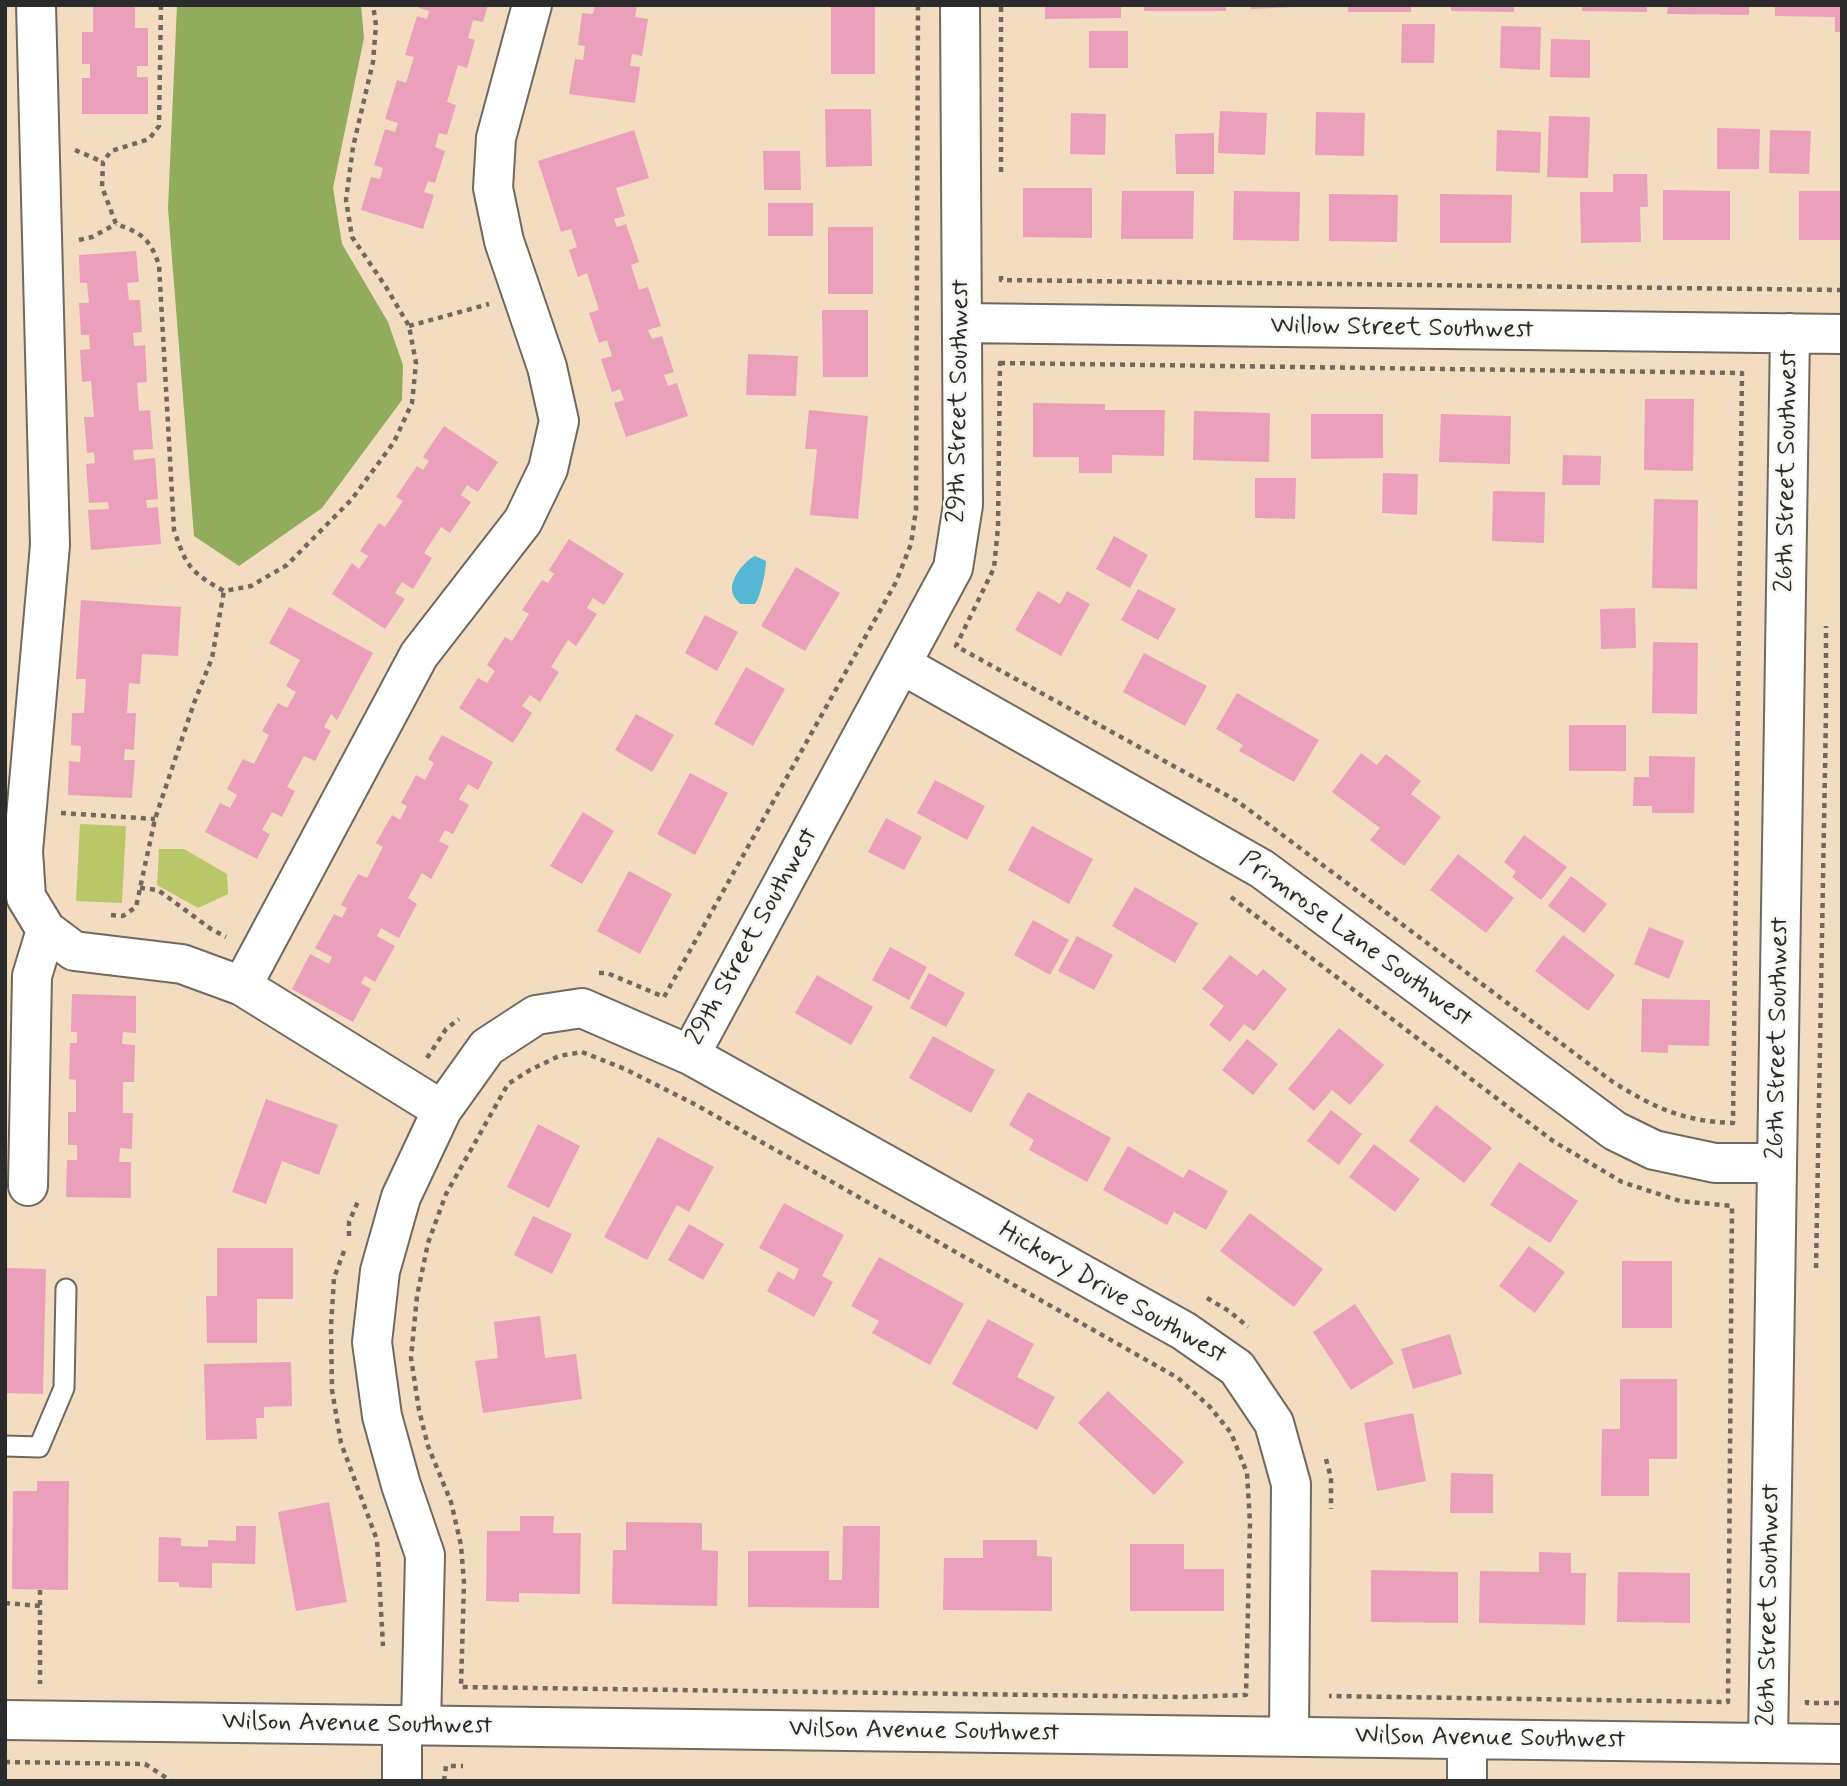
<!DOCTYPE html>
<style>
body{margin:0}
#map{position:relative;width:1847px;height:1786px;overflow:hidden;background:#f3dcbf;font-family:Mynerve,sans-serif}
canvas{display:block}
.frame{position:absolute;inset:0;border:7px solid #2b2b2b;pointer-events:none}
</style>
<div id="map">
<canvas width="1847" height="1786"></canvas>
<div class="frame"></div>
</div>
<script>
const g = document.querySelector('canvas').getContext('2d');
g.lineJoin = 'round';
function fill(path, color) { g.fillStyle = color; g.fill(path, 'evenodd'); }
function stroke(path, color, width, dash) { g.strokeStyle = color; g.lineWidth = width; g.lineCap = dash ? 'butt' : 'round'; g.setLineDash(dash || []); g.stroke(path); }
function write(font, color, halo, rows, align = 'center') {
  g.font = font + ' Mynerve,sans-serif'; g.lineWidth = 5; g.setLineDash([]); g.textBaseline = 'middle'; g.strokeStyle = halo; g.fillStyle = color; for (const [text, x, y, turn = 0] of rows) {
    g.save(); g.translate(x, y); g.rotate((+turn || 0) * Math.PI / 180); g.textAlign = isNaN(turn) ? turn : align; if (halo) g.strokeText(text, 0, 0); g.fillText(text, 0, 0); g.restore();
  }
}
const green = new Path2D(`
 M80 824 126 826 122 903 76 901Z
 M159 849H184L227 874 228 894 198 908 157 885Z`);
const forest = new Path2D(`
 M177 5H361L364 38 333 188 342 244 388 322 403 365 402 400 322 508 239 566 194 536 168 208Z`);
const water = new Path2D(`
 M755 556 766 561C766 571 761 595 755 604H740C738 601 734 598 733 594 728 581 744 561 755 556Z`);
const building = new Path2D(`
 M93 5H135V28H148V66H137V77H148V114H82V78H90V64H82V32H93Z
 M419 5H488L483 22 473 20 468 38 475 40 467 68 458 65 447 102 456 105 447 135 439 133 435 147 445 151 435 183 428 181 424 192 434 195 423 229 361 210 371 177 380 179 383 168 374 165 385 129 395 132 398 123 385 119 397 80 406 83 414 57 405 55 417 16 427 19 429 11 419 8Z
 M595 5H637L635 17 648 19 642 56 632 54 630 66 640 67 635 103 569 94 575 59 583 60 585 46 578 45 582 13 593 14Z
 M831 5H875V74H831Z
 M1045 5H1121V18L1045 19Z
 M1144 5H1226V11H1144Z
 M1251 5H1294V7L1251 9Z
 M1348 5H1411V12H1348Z
 M1451 5H1514V12L1451 11Z
 M1582 5H1647V12L1582 11Z
 M1668 5H1749V15L1667 14Z
 M1775 5H1842V32H1835V17L1775 16Z
 M1402 24H1435L1434 63H1401Z
 M1501 26 1541 27 1540 70 1500 68Z
 M1089 31H1128V68H1089Z
 M1551 39 1590 40V78L1550 77Z
 M825 109H871L872 166 826 167Z
 M1220 111 1267 113 1265 155 1218 153Z
 M1316 112 1365 113 1364 156 1315 155Z
 M1071 113 1106 114 1105 155 1070 154Z
 M1549 116 1590 117 1588 178 1547 177Z
 M1717 128 1760 129 1759 169H1717Z
 M634 130 649 178 616 188 625 216 614 219 617 227 626 224 639 262 631 265 639 290 648 287 661 326 648 330 652 339 662 336 674 372 664 375 668 386 677 383 688 416 626 437 614 403 624 400 620 389 612 392 601 359 612 356 607 340 599 343 589 313 599 310 587 273 578 277 569 250 577 247 571 229 561 232 538 161Z
 M1497 130 1541 132 1540 173 1496 171Z
 M1770 130 1811 131 1809 174 1769 173Z
 M1214 133V174H1176L1175 134Z
 M763 151H800L801 190H764Z
 M1613 174H1647L1648 207H1640L1641 242 1581 243 1580 192H1613Z
 M1023 188H1092V238L1023 237Z
 M1663 190 1730 191V240H1663Z
 M1122 191H1194L1193 239H1121Z
 M1234 191 1300 192 1299 241 1233 240Z
 M1799 191H1842V240H1799Z
 M1329 194 1398 195 1397 242 1329 241Z
 M1440 194 1512 195 1511 243H1440Z
 M768 203H813V236H768Z
 M828 227H873V294H828Z
 M136 251 139 282 127 283 129 300H140L142 332 133 333 134 346 145 345 147 382 137 383 139 411 150 410 153 449 133 450 134 460 155 458 158 499 146 500 147 508 158 507 161 544 91 550 88 510 109 509 108 502 89 503 86 464 95 463 94 452 87 453 84 417H94L91 381 82 382 80 350 90 349 89 335H81L79 303H89L87 283H80L79 255Z
 M822 310H868V377H823Z
 M748 354 798 356 796 396 746 395Z
 M1645 399H1694L1693 471 1644 470Z
 M1033 403 1105 404V410H1165L1164 456 1112 455V473H1079V457H1033Z
 M809 410 868 416 858 519 810 515 817 449H805Z
 M1194 411 1270 413 1269 462 1193 460Z
 M1311 414H1383V458L1311 459Z
 M1441 414 1511 416 1510 464 1439 462Z
 M444 426 498 462 478 492 467 485 461 495 471 502 450 533 441 527 424 553 432 558 413 589 402 582 395 593 405 599 385 629 332 594 352 563 359 569 368 556 360 551 379 523 385 527 403 501 396 497 417 466 423 470 429 461 423 457Z
 M1563 455 1601 456 1600 485H1562Z
 M1383 473 1418 474 1417 515 1382 513Z
 M1255 478H1296L1295 519 1255 518Z
 M1493 491 1545 492 1544 543 1492 541Z
 M1654 499 1698 500 1697 589 1652 588Z
 M1114 536 1148 555 1130 588 1096 569Z
 M569 539 624 574 604 605 593 598 587 608 597 614 576 646 568 640 551 667 559 672 540 702 530 695 522 706 532 713 513 743 459 708 478 678 487 683 495 671 487 665 505 637 512 641 529 614 522 610 542 580 548 583 554 574 549 570Z
 M796 567 840 593 805 651 761 626Z
 M1138 589 1176 609 1158 640 1121 620Z
 M1038 591 1060 604 1067 591 1090 604 1061 656 1015 630Z
 M81 600 181 607 178 656 142 654 140 684 129 683 127 713H136L134 750 125 749 124 760H135L132 798 68 795 69 761 80 762 81 746 71 745 72 713H84L86 679H76Z
 M289 607 373 653 337 720 331 714 324 727 331 731 315 761 304 756 287 787 295 791 282 817 272 812 262 830 270 834 257 859 205 832 220 803 230 808 237 795 227 789 243 759 254 764 269 735 262 731 278 703 287 708 296 692 286 686 300 660 269 643Z
 M1635 608 1636 648 1601 649 1600 609Z
 M705 615 738 632 717 671 685 653Z
 M1653 642 1698 643 1697 714 1652 713Z
 M1144 653 1207 686 1185 726 1123 692Z
 M746 667 785 689 753 746 714 724Z
 M1237 693 1319 740 1294 782 1239 751 1243 745 1216 729Z
 M636 714 674 735 652 772 615 750Z
 M1569 725H1626V771H1569Z
 M442 735 493 762 478 790 468 784 459 799 469 805 453 834 445 830 439 841 449 846 431 879 422 873 408 898 417 904 399 938 381 928 377 936 395 946 375 982 365 976 361 983 371 989 353 1022 292 989 310 954 329 964 332 957 315 948 334 914 342 918 347 908 341 905 358 874 367 878 383 847 376 843 392 815 400 820 407 806 401 803 416 775 425 780 434 763 428 759Z
 M1361 753 1377 765 1386 754 1421 781 1411 794 1441 817 1404 866 1370 840 1380 828 1332 792Z
 M1649 756 1695 757 1694 813H1652V806H1633L1634 777H1649Z
 M690 773 728 793 695 855 657 834Z
 M935 780 985 806 967 840 917 813Z
 M583 812 614 831 582 884 550 866Z
 M886 818 922 837 904 870 868 852Z
 M1032 826 1093 859 1069 904 1008 870Z
 M1524 835 1567 867 1541 900 1512 877 1516 872 1504 862Z
 M1458 854 1514 898 1486 933 1430 890Z
 M629 871 672 894 640 954 597 931Z
 M1571 876 1607 904 1584 933 1548 906Z
 M1135 887 1198 923 1175 963 1112 926Z
 M1033 920 1069 940 1050 975 1014 955Z
 M1649 927 1684 941 1669 979 1634 964Z
 M1563 935 1615 975 1588 1011 1535 971Z
 M1077 936 1113 955 1094 990 1058 971Z
 M890 947 927 967 909 1000 872 980Z
 M1230 955 1257 976 1263 969 1287 989 1254 1031 1244 1024 1230 1042 1209 1025 1224 1006 1202 989Z
 M929 973 965 993 946 1027 910 1008Z
 M817 975 873 1007 851 1045 795 1013Z
 M72 994 136 996V1033L123 1032 122 1044 135 1045 134 1082H123V1113H133L132 1149 120 1148 119 1162H131V1198L66 1197 67 1160H77V1145H68V1112H76V1080L69 1079 70 1043H77V1032H71Z
 M1642 999 1710 1000 1709 1046 1668 1045V1053L1641 1052Z
 M1339 1028 1384 1065 1350 1105 1332 1090 1314 1111 1288 1089Z
 M933 1036 995 1070 971 1113 909 1078Z
 M1247 1039 1278 1064 1253 1095 1222 1070Z
 M1028 1092 1111 1138 1087 1182 1029 1150 1034 1140 1009 1125Z
 M266 1099 338 1125 319 1175 282 1161 266 1204 232 1192Z
 M1436 1105 1492 1148 1464 1183 1409 1141Z
 M1331 1110 1362 1134 1339 1165 1307 1141Z
 M538 1124 580 1146 549 1208 507 1187Z
 M658 1137 714 1167 689 1212 677 1205 647 1260 604 1237Z
 M1374 1144 1420 1179 1395 1212 1349 1177Z
 M1128 1146 1183 1178 1189 1169 1228 1191 1206 1230 1174 1212 1167 1225 1103 1190Z
 M1519 1162 1578 1201 1550 1243 1490 1205Z
 M784 1203 844 1235 822 1276 833 1282 814 1317 767 1291 778 1271 794 1280 799 1269 759 1248Z
 M1250 1213 1323 1269 1294 1307 1220 1251Z
 M533 1216 572 1234 552 1274 514 1255Z
 M689 1224 724 1244 703 1280 668 1260Z
 M1529 1246 1565 1272 1535 1313 1499 1286Z
 M217 1248H293V1299H257V1343H207L206 1296H217Z
 M879 1257 964 1304 930 1365 872 1333 879 1321 851 1306Z
 M1622 1261H1672V1328H1622Z
 M6 1268 46 1269 43 1394 5 1393Z
 M1355 1304 1394 1363 1351 1390 1313 1332Z
 M540 1316 545 1358 576 1354 582 1399 483 1413 475 1361 498 1358 494 1322Z
 M988 1319 1034 1344 1017 1377 1055 1397 1037 1430 952 1384Z
 M1450 1334 1462 1374 1413 1389 1401 1349Z
 M291 1362 292 1406 264 1407V1418H256L257 1439 206 1440 204 1364Z
 M1620 1379H1677V1459H1649V1496H1601L1602 1429H1620Z
 M1108 1391 1184 1462 1154 1495 1078 1423Z
 M1413 1413 1426 1481 1377 1491 1364 1423Z
 M1451 1473 1493 1474V1513H1450Z
 M37 1481H69L68 1590 12 1589 13 1491H37Z
 M329 1502 347 1602 296 1611 278 1512Z
 M520 1516H554L553 1533H581L580 1594 519 1593V1602L486 1601 487 1531H520Z
 M626 1522 702 1523V1550L718 1551 717 1606 612 1604 613 1550H626Z
 M236 1526H256L255 1564 212 1563V1588L179 1587V1582H158L159 1537 181 1538V1546L208 1547V1540L236 1541Z
 M843 1526H880L879 1608 748 1607V1551H829V1580H842Z
 M983 1540H1037V1556L1052 1557V1611L943 1610 944 1558H983Z
 M1130 1544H1184V1569H1224V1611H1130Z
 M1539 1552 1571 1553V1573H1586L1585 1625 1479 1623 1480 1571 1539 1572Z
 M1371 1570 1458 1572V1623L1371 1622Z
 M1618 1572 1690 1573V1623L1617 1622Z`);
const path = new Path2D(`
 M161 5 159 126 149 139 111 151 103 162 102 187 116 224C142 233 150 239 159 265L174 530C186 566 191 573 224 591L251 586 287 565 352 499 394 442 412 403 416 363 409 326 386 287 352 237 346 200 353 147 373 62 376 25 373 5
 M75 150 103 162
 M1001 172V5
 M79 240 92 237 116 224
 M1001 276V280L1842 290
 M409 326 489 304
 M1000 363 1742 373 1733 1123C1682 1121 1655 1108 1613 1082L1237 801 956 646 994 568 998 527Z
 M61 813 155 819
 M140 888 158 890 211 929 226 937
 M1231 897 1553 1141 1622 1182 1680 1201 1732 1206 1728 1702 1329 1696
 M111 915 123 916 136 907 155 819 194 703 212 658 224 591
 M599 973H607L664 997 896 582 911 544 916 510 918 5
 M582 1052 625 1069 698 1106 1178 1378 1210 1407 1231 1433 1247 1473 1250 1523 1246 1695 1183 1697 461 1687 464 1583 461 1545 451 1502 428 1446 419 1410 411 1358 417 1296 428 1243 446 1194 508 1084 530 1070 559 1056Z
 M427 1058 446 1029 459 1019
 M349 1236V1222L359 1199
 M344 1251 334 1278 331 1327 332 1390 341 1443 377 1540 383 1646
 M1816 1268 1826 714V626
 M1207 1298 1229 1311 1248 1327
 M1326 1459 1331 1478V1509
 M40 1590V1684
 M5 1603 40 1606
 M1807 1700V1703H1842
 M5 1762 145 1764 171 1781
 M444 1781 446 1766H463`);
const lane = new Path2D(`
 M5 1446 39 1447 64 1388 66 1289`);
const street = new Path2D(`
 M36 5 50 545 23 851 26 897 46 930 74 951 182 964 242 986 442 1110
 M963 323 1842 334
 M901 664 1262 869 1615 1131 1654 1150 1715 1163H1777
 M242 986 419 655 523 521 548 469 559 421 547 367 504 241 493 188 496 138 532 5
 M690 1055 1184 1331 1237 1368 1274 1423 1291 1484 1289 1736
 M28 1186 32 976 46 930
 M421 1725 425 1555 401 1485 382 1416 372 1342 380 1271 401 1197 442 1110 487 1047 536 1015 582 1008 690 1055 953 568 963 505 960 5
 M1768 1743 1790 333
 M402 1781V1725`);
const secondary = new Path2D(`
 M5 1720 1842 1744
 M1467 1739V1781`);
const streetNames = [
 ["Willow Street Southwest",1402,329,1],
 ["29th Street Southwest",960,401,-89],
 ["26th Street Southwest",1788,471,-89],
 ["29th Street Southwest",753,937,-61],
 ["Primrose Lane Southwest",1355,940,36],
 ["26th Street Southwest",1779,1038,-89],
 ["Hickory Drive Southwest",1112,1294,30],
 ["26th Street Southwest",1770,1605,-89],
 ["Wilson Avenue Southwest",357,1725,1],
 ["Wilson Avenue Southwest",924,1732,1],
 ["Wilson Avenue Southwest",1490,1739,1]
];
fill(green, '#b9c769');
fill(forest, '#92ac5d');
fill(water, '#56b8d5');
fill(building, '#eaa0bb');
stroke(lane, '#71695f', 23);
stroke(street, '#71695f', 42);
stroke(secondary, '#71695f', 42);
stroke(path, '#71695f', 4.5, [5, 5]);
stroke(lane, '#fff', 19);
stroke(street, '#fff', 38);
stroke(secondary, '#fff', 38);
write('26px', '#2b2b2b', '#f6f6f2', streetNames);
</script>
